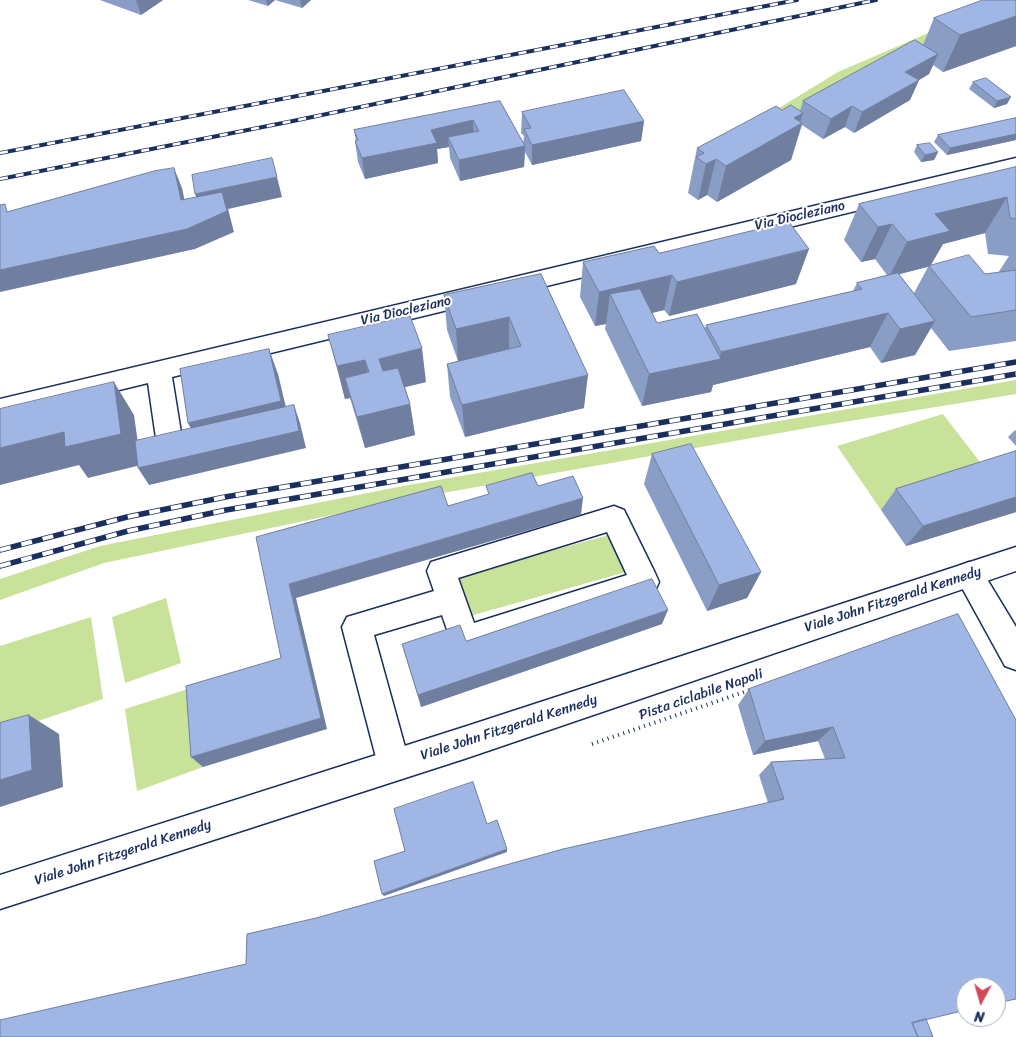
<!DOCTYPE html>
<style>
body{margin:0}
#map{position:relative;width:1016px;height:1037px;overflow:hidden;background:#fff;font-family:Sriracha,sans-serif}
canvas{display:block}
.north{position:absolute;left:956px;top:977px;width:50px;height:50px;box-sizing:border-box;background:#fff;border:1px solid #a4acbf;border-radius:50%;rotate:186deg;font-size:14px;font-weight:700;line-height:20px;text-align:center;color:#1b2f5e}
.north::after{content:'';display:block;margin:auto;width:18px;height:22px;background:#d1495b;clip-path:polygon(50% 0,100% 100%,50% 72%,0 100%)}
</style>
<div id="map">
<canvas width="1016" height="1037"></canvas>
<div class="north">N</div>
</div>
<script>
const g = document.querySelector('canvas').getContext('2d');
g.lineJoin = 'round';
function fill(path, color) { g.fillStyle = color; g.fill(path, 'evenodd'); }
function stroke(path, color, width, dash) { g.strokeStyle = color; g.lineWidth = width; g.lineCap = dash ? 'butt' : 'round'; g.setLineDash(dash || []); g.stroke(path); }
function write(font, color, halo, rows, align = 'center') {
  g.font = font + ' Sriracha,sans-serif'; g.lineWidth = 4; g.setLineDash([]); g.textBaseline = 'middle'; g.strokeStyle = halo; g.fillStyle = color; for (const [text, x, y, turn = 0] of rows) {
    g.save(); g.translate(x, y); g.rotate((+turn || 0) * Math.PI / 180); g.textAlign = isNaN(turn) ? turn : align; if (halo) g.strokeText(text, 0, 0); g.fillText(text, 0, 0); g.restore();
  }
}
const green = new Path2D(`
 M981 17 796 122 779 108 838 72 926 34Z
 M1016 380V394L819 426 409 499 104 563 0 600V579L100 546 403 486Z
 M943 414 990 475 881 510 837 446Z
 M609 535 626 572 470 616 458 576Z
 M166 598 181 663 125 683 112 617Z
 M91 617 103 699 0 734V646Z
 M188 689 203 767 137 791 125 709Z`);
const path = new Path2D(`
 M592 744 750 690`);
const minor = new Path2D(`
 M1016 158V172L172 377 183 445 179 452 170 456 161 452 157 445 148 383 0 419V399Z
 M614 506 624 510 655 573 659 582 655 591 465 654 454 650 442 615 374 635 410 765 405 776 394 781 383 776 378 765 342 627 347 617 434 591 427 571 431 562ZM607 532 627 575 474 623 458 578Z
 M969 562 979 566 1016 627V670L1005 666 955 575 959 566Z`);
const major = new Path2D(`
 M1016 547V571L467 758 0 909V875L467 726Z`);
const railFar1 = new Path2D(`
 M0 153 797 0
 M0 179 293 121 876 0`);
const rail = new Path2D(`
 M0 550 127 517 225 497 1016 362
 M0 566 128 531 226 510 1016 374`);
const wall = new Path2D(`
 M100 0H163L141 15Z
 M248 0H311L302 8 275 0 268 6Z
 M1016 0V46L943 72 933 65 929 74 919 80 910 100 854 133 845 127 823 139 802 125 791 160 717 202 707 195 698 200 688 193 697 148 782 110 800 111 803 101 923 45 934 18Z
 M973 82 1007 104 994 108 969 89Z
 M500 101 523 144 524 136 521 133 522 112 644 121 641 141 532 165 525 152 524 167 460 181 450 158 449 147 437 149 438 163 365 179 358 162 355 141H356L354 130Z
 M1016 118V140L947 155 934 142 938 135Z
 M917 145 938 152 934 160 921 162 914 152Z
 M1016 167V341L949 351 931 328 915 355 881 363 870 347 713 385 711 392 642 406 605 329 606 324 595 326 580 297 583 262 659 253 796 284 669 316 664 310 652 313 657 323 705 328 706 325 853 291 857 283 887 275 875 259 861 262 844 240 859 204ZM985 233 988 254 1009 256 998 273 985 274 931 265 943 244ZM928 267 914 293 899 274Z
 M541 274 584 408 465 437 450 397 447 364 458 361 447 330 444 295Z
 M328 335 426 382 405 387 410 404 415 435 365 448 350 398 345 399Z
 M1016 430V446L1008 437 1014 431Z
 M1016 451V512L906 546 881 510 896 489Z
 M652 454 761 572 747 598 707 611 644 484Z
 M958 614 1016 999 246 964 316 918 768 803 759 775 771 762 825 759 818 741 753 755 738 705 749 689Z
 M662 624 421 707 402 644 466 641Z`);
const shadedWall = new Path2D(`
 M136 0H163L141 15Z
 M266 0H275L268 6Z
 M300 0H311L302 8Z
 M1016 16V46L943 72 960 35Z
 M938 54 929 74 919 80 910 100 854 133 862 112 905 72Z
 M1011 97 1007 104 994 108 997 101Z
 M852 106 845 127 823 139 831 119Z
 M803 113 799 125 802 123 791 160 717 202 726 166 794 118Z
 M473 120 474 141 448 137 449 147 437 149 438 163 365 179 362 158 431 130Z
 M644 121 641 141 532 165V145Z
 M1016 134V140L947 155 950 148Z
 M525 146 524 167 460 181 459 160Z
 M938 152 934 160 921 162 925 155Z
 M716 159 707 195 698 200 706 164Z
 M174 168 182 188 189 221 181 200Z
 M277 177 282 197 228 209 234 232 195 249 0 292V270L203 214 195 194Z
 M1007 197 985 233 943 244 930 266 889 277 907 242 935 214Z
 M892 224 875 259 861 262 878 227Z
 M809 249 796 284 669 316 677 282Z
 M672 275 664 310 623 320 610 294 606 324 595 326 599 292Z
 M888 313 870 347 713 385 711 392 642 406 649 374 719 359 721 352Z
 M509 317V350L458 362 456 329Z
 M935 321 915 355 881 363 900 329Z
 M422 348 426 382 385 392 379 359Z
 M269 349 278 374 290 424 200 446 188 423Z
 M365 360 372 393 345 378 350 398 345 399 337 366Z
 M588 375 584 408 465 437 462 405Z
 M114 382 134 415 141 465 88 478 79 465 0 485V448L64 432Z
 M410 404 415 435 365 448 357 417Z
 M294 405 300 423 306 448 149 485 138 468Z
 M1016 497V512L906 546 923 526Z
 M583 498 581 515 296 598 327 729 203 767 191 757 321 718 289 584Z
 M761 572 747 598 707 611 719 585Z
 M668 610 662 624 421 707 418 695Z
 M29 715 59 734 63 787 0 807V780Z
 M833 727 818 741 753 755 765 741Z
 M507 849V852L384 896 382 894Z`);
const building = new Path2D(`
 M983 0H1016V16L960 35 934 18Z
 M915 40 938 54 905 72 919 80 862 112 852 106 831 119 803 101Z
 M986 78 1011 97 997 101 973 82Z
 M624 90 644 121 532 145 524 129 531 128 522 112Z
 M500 101 525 146 459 160 448 137 479 131 473 120 431 130 437 143 362 158 355 141 358 140 354 130Z
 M791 105 803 113 794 118 802 123 726 166 716 159 706 164 696 157 704 153 697 148 776 106 782 110Z
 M1016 118V134L950 148 938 135Z
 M930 143 938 152 925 155 917 145Z
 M272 158 277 177 195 194 192 175Z
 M1016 167V219L1010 218 1007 197 935 214 950 231 907 242 892 224 878 227 859 204Z
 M174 168 181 200 222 192 227 211 187 229 0 270V205L5 204 7 212 154 171Z
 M789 222 809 249 677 282 672 275 599 292 583 262 654 246 659 253Z
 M969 255 985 274 1016 270V310L971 317 929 266Z
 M898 273 935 321 900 329 888 313 721 352 706 325 862 289 857 283Z
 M541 274 588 375 462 405 447 364 521 346 509 317 456 329 444 295Z
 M640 289 657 323 697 314 721 359 649 374 610 294Z
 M410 316 422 348 379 359 383 371 398 368 410 404 357 417 345 378 369 372 365 360 337 366 328 335Z
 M269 349 281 401 188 423 180 369Z
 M114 382 121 434 65 447 64 432 0 448V409Z
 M294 405 299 431 138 468 135 441Z
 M691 444 761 572 719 585 652 454Z
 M1016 451V497L923 526 896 489Z
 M532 473 538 486 573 476 583 498 289 584 321 718 191 757 186 686 281 658 256 537 441 486 448 506 489 494 486 486Z
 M652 579 668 610 418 695 402 644 460 625 466 641Z
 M958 614 1016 720V999L996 1003V987H966V1010L912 1023 918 1037H0V1020L246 964 247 934 316 918 563 849 784 799 771 762 845 758 833 727 765 741 749 689Z
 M29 715 32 770 0 780V723Z
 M473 782 487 824 497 820 507 849 382 894 374 861 405 851 394 809Z
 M926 1019 933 1037H918L912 1023Z`);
const streetNames = [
 ["Via Diocleziano",800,216,-13],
 ["Via Diocleziano",406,311,-13],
 ["Viale John Fitzgerald Kennedy",893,600,-18],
 ["Pista ciclabile Napoli",701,695,-19],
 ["Viale John Fitzgerald Kennedy",509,728,-18],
 ["Viale John Fitzgerald Kennedy",123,853,-18]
];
fill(green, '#c8e299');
stroke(minor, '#1b2f5e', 3);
stroke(major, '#1b2f5e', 3);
stroke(path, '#1b2f5e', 4, [1, 4.5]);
fill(minor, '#fff');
fill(major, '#fff');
stroke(railFar1, '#1b2f5e', 4);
stroke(rail, '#1b2f5e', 5.5);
stroke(railFar1, '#fff', 2.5, [8]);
stroke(rail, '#fff', 4, [11]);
fill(wall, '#8a9dc4');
fill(shadedWall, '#707fa0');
fill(building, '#a0b6e4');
stroke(building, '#707fa0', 1);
write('14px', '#1b2f5e', '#fff', streetNames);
</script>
